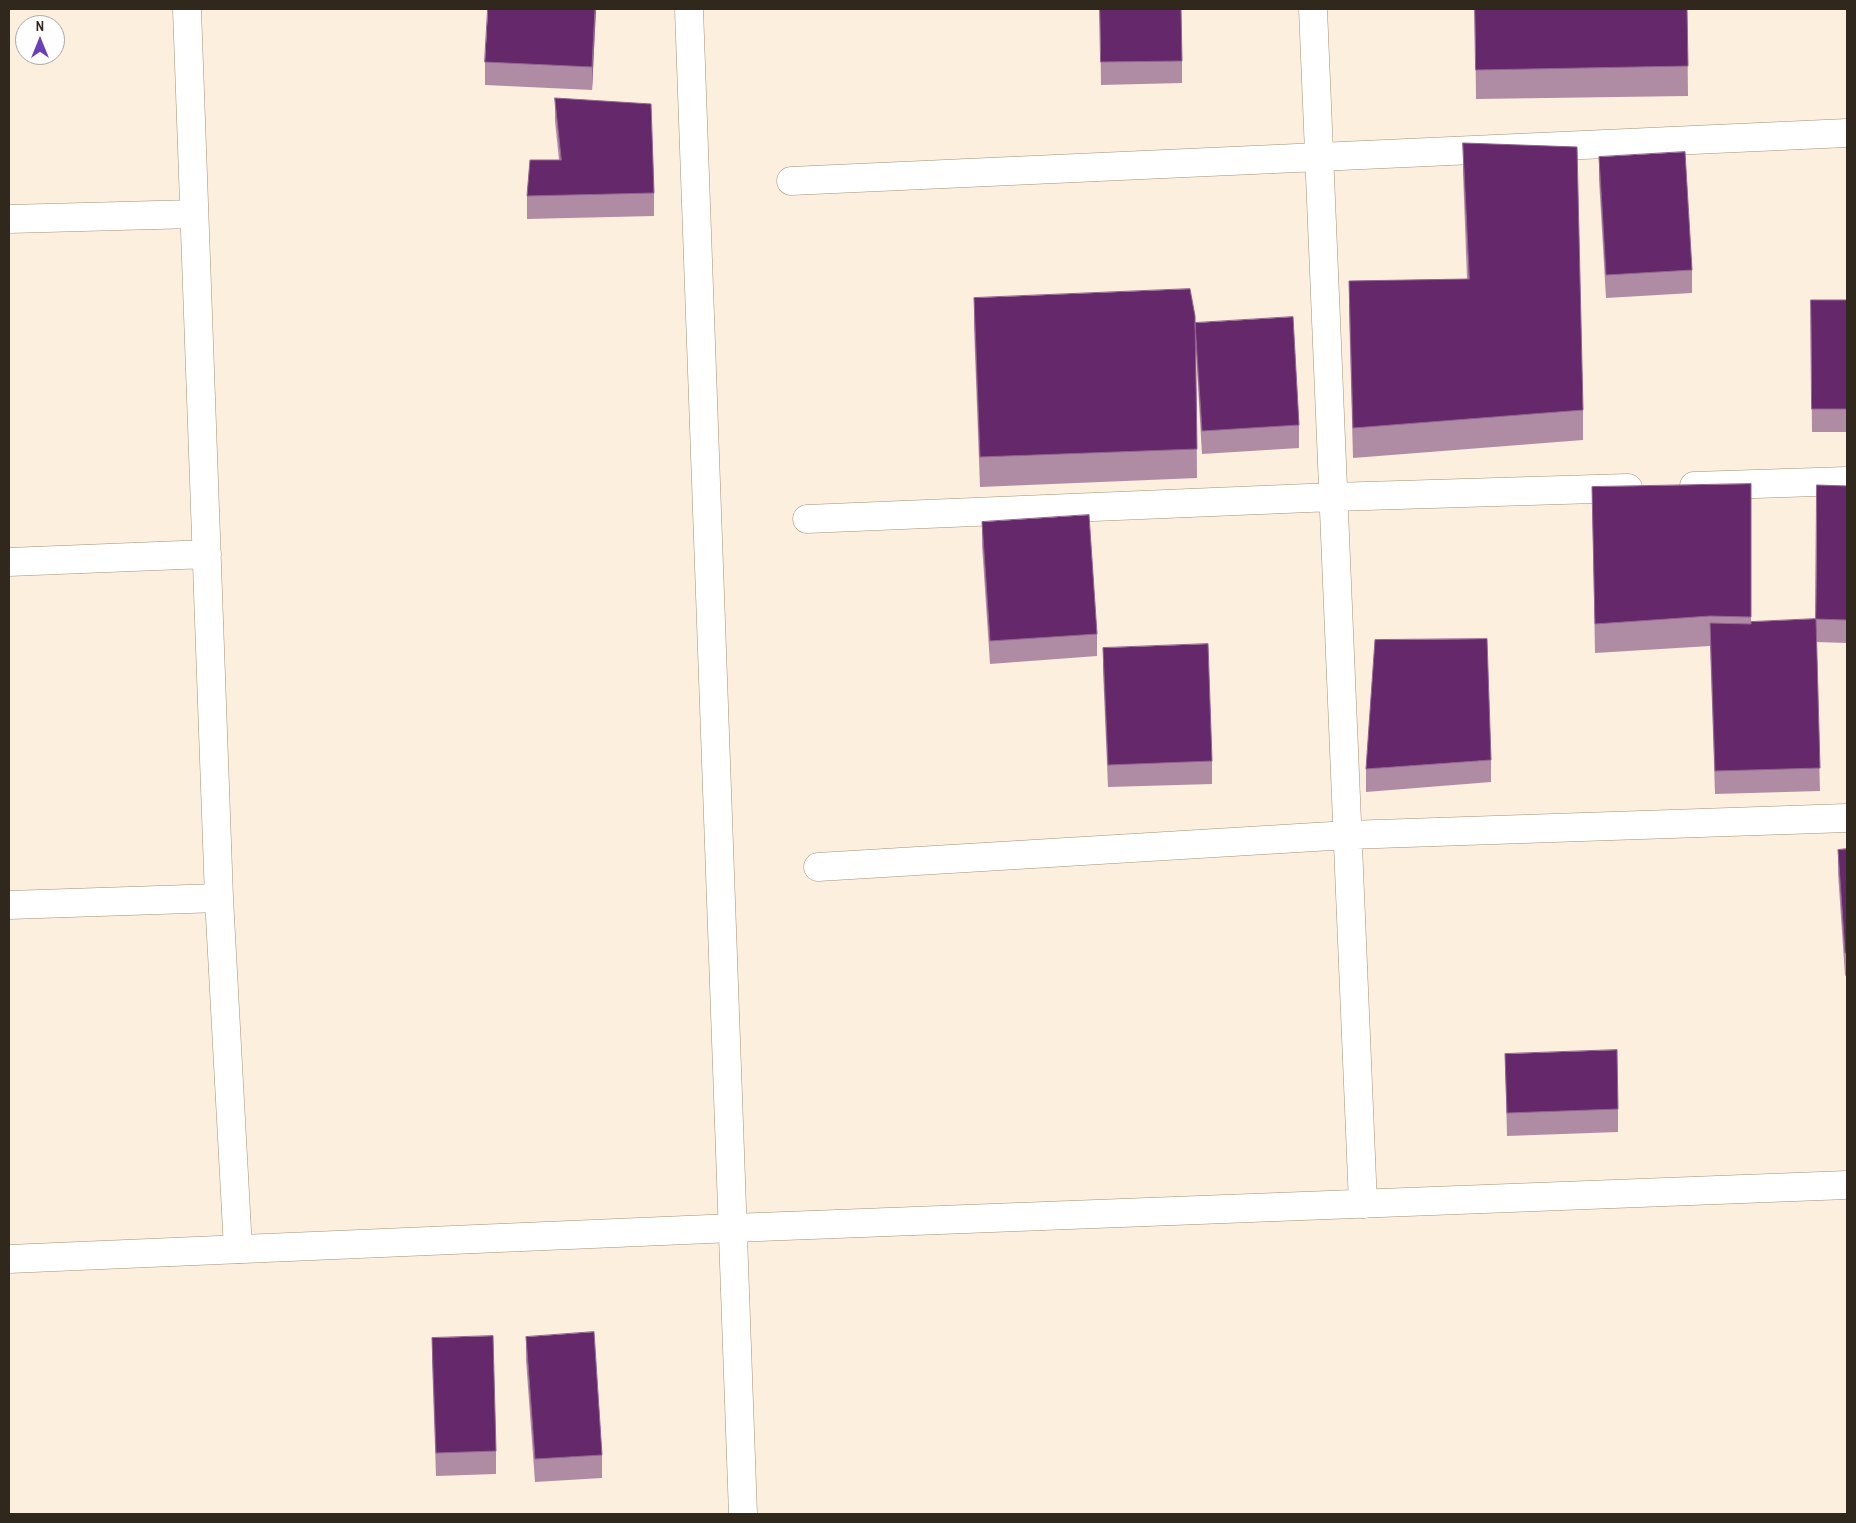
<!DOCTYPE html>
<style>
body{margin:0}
#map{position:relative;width:1856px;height:1523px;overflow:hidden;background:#fcefde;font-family:"Archivo Narrow",sans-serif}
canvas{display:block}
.frame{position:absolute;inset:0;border:10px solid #30281d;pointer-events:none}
.north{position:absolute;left:15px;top:15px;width:50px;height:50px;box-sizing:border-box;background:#fefefe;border:1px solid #aca8a4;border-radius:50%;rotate:0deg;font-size:14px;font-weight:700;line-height:20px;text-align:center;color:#30281d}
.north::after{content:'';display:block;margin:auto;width:18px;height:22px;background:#693eb6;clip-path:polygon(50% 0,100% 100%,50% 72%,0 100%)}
</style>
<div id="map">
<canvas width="1856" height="1523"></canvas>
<div class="frame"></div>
<div class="north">N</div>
</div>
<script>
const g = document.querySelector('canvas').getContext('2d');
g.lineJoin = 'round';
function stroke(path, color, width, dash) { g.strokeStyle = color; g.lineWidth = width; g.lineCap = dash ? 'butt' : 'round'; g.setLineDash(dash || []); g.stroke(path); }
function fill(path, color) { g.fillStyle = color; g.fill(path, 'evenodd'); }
const street = new Path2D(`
 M689 9 743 1514
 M1313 9 1363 1204
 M791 181 1847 133
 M9 219 194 214
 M1694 486 1847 481
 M807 519 1333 497 1628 488
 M9 562 207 554
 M818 867 1348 835 1847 818
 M219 898 238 1249
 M9 905 219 898 187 9`);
const secondary = new Path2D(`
 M9 1259 733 1228 1847 1185`);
const wall = new Path2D(`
 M596 9 592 90 485 85V62Z
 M1100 9 1182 61V83L1101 85Z
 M1475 9H1687L1688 96 1476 99Z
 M555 98 654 193V216L527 219V196L559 160 555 121Z
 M1463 143 1583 410V440L1353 458 1349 311V281L1467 279 1463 173Z
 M1599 157 1692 270V293L1606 298 1599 180Z
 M974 298 1195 323 1299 425V448L1202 454 1196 353 1197 478 980 487 974 328Z
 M1811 300H1847V432H1812Z
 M1751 484V622L1816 619 1847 486V643L1816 642 1820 791 1715 794 1710 646 1595 653 1592 487Z
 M982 522 1097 634V656L990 664 982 545Z
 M1103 648 1212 761V784L1108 787 1103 671Z
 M1491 760V782L1366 792V769Z
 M1847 849V975L1845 976 1838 873V850Z
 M1505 1054 1618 1109V1132L1507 1136Z
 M526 1337 602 1455V1478L535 1482 526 1360Z
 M432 1338 496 1451V1474L436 1476 432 1361Z`);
const shadedWall = new Path2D(`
 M595 9H596L592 90V67Z`);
const building = new Path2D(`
 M488 9H595L592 67 485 62Z
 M1100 9H1181L1182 61 1101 62Z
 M1475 9H1687L1688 66 1476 70Z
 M555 98 651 104 654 193 527 196 530 160H561Z
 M1463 143 1577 147 1583 410 1353 428 1349 281 1469 279Z
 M1685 152 1692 270 1606 275 1599 157Z
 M1190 289 1195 316 1197 449 980 457 974 298Z
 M1811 300H1847V409H1812Z
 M1293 317 1299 425 1202 431 1195 323Z
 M1751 484V617L1710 616 1595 624 1592 487Z
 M1817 485 1847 486V620L1816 619Z
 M1089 515 1097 634 990 641 982 522Z
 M1816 619 1820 768 1715 771 1710 623 1751 624V622Z
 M1487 639 1491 760 1366 769 1375 640Z
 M1208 644 1212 761 1108 765 1103 648Z
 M1847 849V953H1845L1838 850Z
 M1617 1050 1618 1109 1507 1113 1505 1054Z
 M594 1332 602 1455 535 1459 526 1337Z
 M493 1336 496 1451 436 1453 432 1338Z`);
stroke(street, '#a39075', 29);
stroke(secondary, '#a39075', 29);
stroke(street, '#fff', 28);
stroke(secondary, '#fff', 28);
fill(wall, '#b08ca4');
fill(shadedWall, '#92648e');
fill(building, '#64286b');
stroke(building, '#92648e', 1);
</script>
